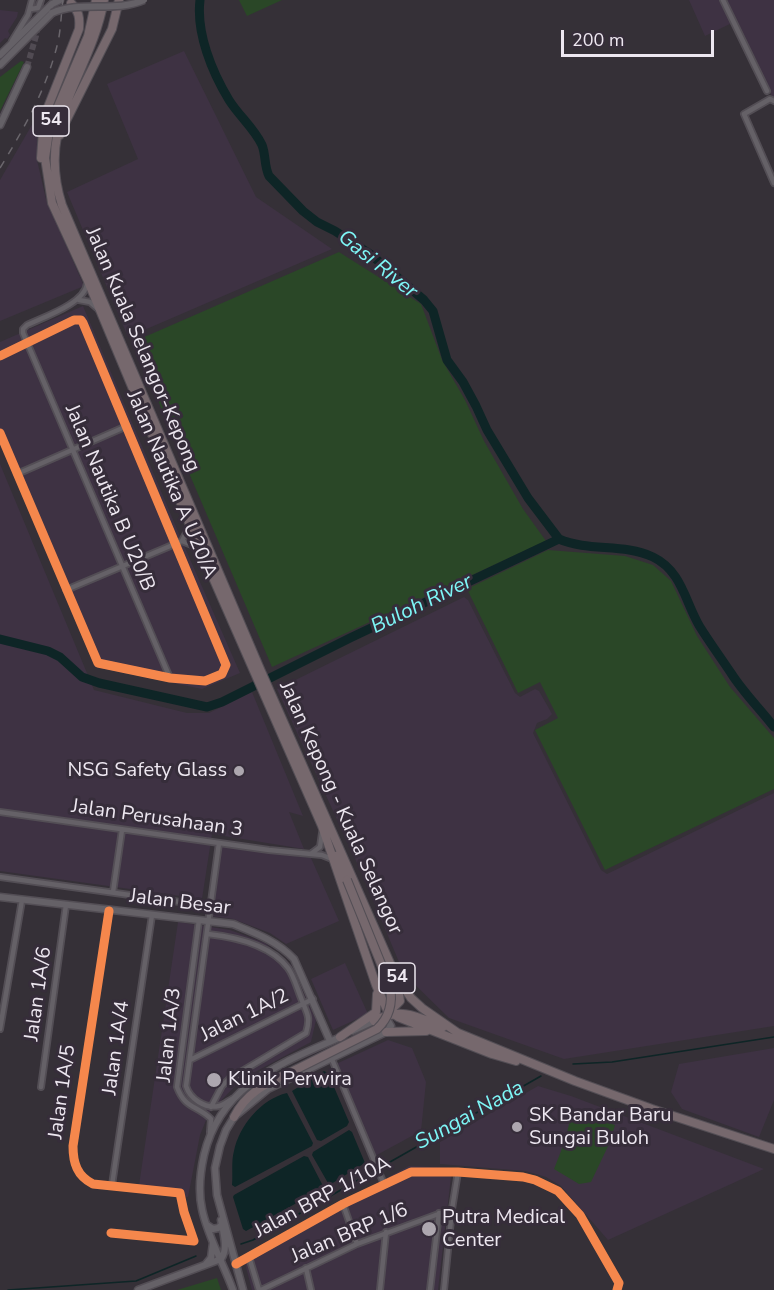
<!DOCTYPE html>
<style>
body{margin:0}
#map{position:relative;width:774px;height:1290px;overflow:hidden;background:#353037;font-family:"Nunito Sans",sans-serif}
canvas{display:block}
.scale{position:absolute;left:561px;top:30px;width:153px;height:27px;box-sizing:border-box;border:3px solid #ede7f0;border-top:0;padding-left:8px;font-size:18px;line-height:21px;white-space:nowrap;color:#ede7f0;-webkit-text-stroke:4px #362d3a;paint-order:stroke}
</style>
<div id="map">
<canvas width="774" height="1290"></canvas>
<div class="scale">200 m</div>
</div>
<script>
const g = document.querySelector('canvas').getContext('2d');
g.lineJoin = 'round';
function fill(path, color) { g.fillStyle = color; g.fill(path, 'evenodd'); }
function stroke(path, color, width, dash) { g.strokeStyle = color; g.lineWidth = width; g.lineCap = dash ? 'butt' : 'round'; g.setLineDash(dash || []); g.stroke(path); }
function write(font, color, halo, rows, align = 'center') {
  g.font = font + ' "Nunito Sans",sans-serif'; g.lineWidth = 6; g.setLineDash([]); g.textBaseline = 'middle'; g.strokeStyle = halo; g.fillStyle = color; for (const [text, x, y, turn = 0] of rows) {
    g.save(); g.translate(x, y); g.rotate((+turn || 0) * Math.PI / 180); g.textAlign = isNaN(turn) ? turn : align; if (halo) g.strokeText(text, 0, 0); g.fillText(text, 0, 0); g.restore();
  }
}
const built = new Path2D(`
 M689 0H774V101L736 21 705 36Z
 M0 10 18 12 17 17 8 31 10 35 7 39 5 38 0 43Z
 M184 51 256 197 332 249 128 337 67 192 138 159 107 84Z
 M37 116V160L46 199 84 286 0 321V180Z
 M83 306 182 541 240 673 202 689 95 667 0 442V342Z
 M0 464 94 690 187 713H209L252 692 303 816 289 812 304 849 212 834 202 899 0 871Z
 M464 597 468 600 515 693 520 697 535 689 539 691 552 714 547 719 537 723 533 733 601 870 607 874 774 793V1026L564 1059 449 1018 404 974 363 876 277 689Z
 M221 845 311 858 339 921 286 944 270 933 233 919 211 916Z
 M178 922 230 930 265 943 291 965 316 1020 311 1042 242 1079 209 1113 200 1135 188 1197 138 1192Z
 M345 963 368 1014 333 1030 311 979Z
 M388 1040 412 1048 426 1082 421 1131 375 1156 336 1064Z
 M774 1048V1100L759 1137 682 1109 671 1092 679 1064Z
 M538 1086 571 1096 764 1169 608 1240 561 1186 546 1177 525 1171 440 1164V1142Z
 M409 1166 452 1168 438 1290H252L243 1256Z`);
const green = new Path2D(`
 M239 0H282L247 16Z
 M21 61 24 62 0 111V77Z
 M339 252 421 304 442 360 465 400 484 441 523 509 546 541 272 667 133 342Z
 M548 550 625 556 653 565 671 581 697 636 730 687 774 738V789L605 870 535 730 558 718 540 682 518 693 467 589Z
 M572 1112 615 1125 610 1142 591 1182 579 1184 554 1169 565 1141Z
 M217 1278 221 1290H177Z`);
const water = new Path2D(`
 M324 1071 328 1073 349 1122 347 1126 321 1141 317 1140 292 1091Z
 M287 1093 313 1143 312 1146 235 1187 232 1185C233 1174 231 1161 234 1151 239 1126 261 1099 287 1093Z
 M349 1130 352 1132 365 1163 331 1184 328 1183 312 1155 313 1152Z
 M304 1156 308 1157 323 1186 322 1189 246 1231 243 1229 233 1197 234 1195Z`);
const stream = new Path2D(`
 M573 1064 612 1062 774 1037
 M241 1244 253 1240 541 1076
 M8 1290 136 1281 196 1256`);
const river = new Path2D(`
 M200 0C196 33 212 72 229 100 239 116 254 128 262 145 266 155 264 166 269 176L303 211 317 222 335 231 370 254 424 300 433 311 447 360 463 382 476 406 487 430 528 498 559 539
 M0 639 48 651 60 657 82 677 99 683 207 707 222 702 350 638 559 539C589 552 623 543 653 557 682 571 685 602 700 627 710 643 721 658 731 673 743 692 760 709 774 727`);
const secondaryTunnel = new Path2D(`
 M27 67 36 36 41 3`);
const street = new Path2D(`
 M723 0 767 91
 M30 9 38 8 41 0
 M12 41 28 15 32 0
 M774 101 770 99 744 114 774 183
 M87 283C86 303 44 317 27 325L23 329V333L170 678
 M79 300 90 302 98 309
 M0 356 74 320H81L83 323 226 665 222 674 205 681 170 678 98 663 0 433
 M17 474 127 426
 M182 541 199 548
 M66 590 182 541 189 527
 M0 812 269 850 322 855 332 859
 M219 843 186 1086C190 1099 205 1109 219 1106 224 1105 228 1101 232 1099
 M312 853 320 847 322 833
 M0 877 209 906
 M113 892 122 830
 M109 911 73 1146C73 1163 77 1176 93 1184L180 1193 184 1212 194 1241 111 1233
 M199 920 177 1087C185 1109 197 1105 211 1119L210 1132
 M208 934C235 937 270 944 288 968 294 976 297 988 301 998 307 1014 311 1016 306 1033L229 1079 222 1086 211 1107
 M0 1029 22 900
 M331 1057 384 1184
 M190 1060 313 999
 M41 1087 66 905
 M112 1185 152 915
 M343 1204 357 1244
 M249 1257 259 1290
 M236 1264 343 1204 411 1172H458L523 1177 535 1180 558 1191 580 1215 619 1283 617 1290
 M306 1268 311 1290
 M261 1290 357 1244 452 1209
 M380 1290 386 1232
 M430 1290 439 1213
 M444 1290 452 1209 458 1172`);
const secondary = new Path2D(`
 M0 55 52 4 60 0
 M0 65 52 13
 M0 125 27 67
 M0 897 233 924C255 933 277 941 294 959L330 1041
 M207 1225 213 1229 218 1228 222 1225 221 1220
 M221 1259C227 1250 225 1241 223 1230
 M206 1264 211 1258 213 1243
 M138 1290 221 1259
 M233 1290C224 1265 207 1235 202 1209 198 1191 200 1173 204 1155 221 1083 283 1063 343 1036
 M243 1290 217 1195 215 1168 220 1146 226 1130 234 1117 268 1089 386 1032 391 1026 388 1021H374L352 1031`);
const highway = new Path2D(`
 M96 0 88 36 50 125 45 158 52 203 87 279 189 523 322 826 376 985 387 1010 398 1017 492 1054 516 1061
 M104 0C90 77 35 122 62 205L260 669 394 972 411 998 422 1008 458 1033 575 1081 652 1109 774 1149
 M60 135 62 129 112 29 119 0
 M41 158 44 117 79 29C80 18 79 11 71 3
 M338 855 347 880
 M386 1005 394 1007 400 1001 397 982
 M374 1021C401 1007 416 1016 443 1027
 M386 1032 426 1031
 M340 1037 376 1012 377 994
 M234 1117C248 1089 271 1082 297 1069`);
const rail = new Path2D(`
 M0 168C25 127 47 88 58 42 61 28 61 14 63 0`);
const secondaryBridge = new Path2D(`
 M52 13C81 0 115 13 144 0`);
const highwayBridge = new Path2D(`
 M297 1069 377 1029C390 1017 393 1003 390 986L347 880`);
const cycleway = new Path2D(`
 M0 356 74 320H81L83 323 226 665 222 674 205 681 170 678 98 663 0 433
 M109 911 73 1146C73 1163 77 1176 93 1184L180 1193 184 1212 194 1241 111 1233
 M236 1264 343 1204 411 1172H458L523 1177 535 1180 558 1191 580 1215 619 1283 617 1290`);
const markers = [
 [239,771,6,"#ada7af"],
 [214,1080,8,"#ada7af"],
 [517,1127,6,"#ada7af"],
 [429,1229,8,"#ada7af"]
];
const shields = [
 [51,121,36],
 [397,978,36]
];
const shieldNames = [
 ["54",51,121],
 ["54",397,978]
];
const streetNames = [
 ["Jalan Kuala Selangor-Kepong",142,350,67],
 ["Jalan Nautika A U20/A",171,485,67],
 ["Jalan Nautika B U20/B",109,498,67],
 ["Jalan Kepong - Kuala Selangor",340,808,66],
 ["Jalan Perusahaan 3",157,819,8],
 ["Jalan Besar",180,903,7],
 ["Jalan 1A/6",39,994,-82],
 ["Jalan 1A/2",245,1016,-26],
 ["Jalan 1A/3",170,1035,-84],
 ["Jalan 1A/4",117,1048,-82],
 ["Jalan 1A/5",63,1092,-82],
 ["Jalan BRP 1/10A",323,1198,-28],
 ["Jalan BRP 1/6",350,1234,-23]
];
const poiNames = [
 ["NSG Safety Glass",227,771,"right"],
 ["Klinik Perwira",228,1080],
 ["SK Bandar Baru",529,1116],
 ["Sungai Buloh",529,1139],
 ["Putra Medical",442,1218],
 ["Center",442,1241]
];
const waterNames = [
 ["Gasi River",377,265,39],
 ["Buloh River",422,605,-26],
 ["Sungai Nada",470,1116,-29]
];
fill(built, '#3e3243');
fill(green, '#2a4727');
fill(water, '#0e2526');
stroke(stream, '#0e2526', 1.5);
stroke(river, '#0e2526', 9);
stroke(secondaryTunnel, '#514b53', 6, [6, 3]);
stroke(street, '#534e55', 8);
stroke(secondary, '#534e55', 9);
stroke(highway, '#534e55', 10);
stroke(street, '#656167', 4.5);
stroke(secondary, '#656167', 6);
stroke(highway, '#76686d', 8);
stroke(rail, '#6a666c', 1.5, [8, 8]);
stroke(secondaryBridge, '#534e55', 9, []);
stroke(highwayBridge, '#534e55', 10, []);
stroke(secondaryBridge, '#656167', 6);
stroke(highwayBridge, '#76686d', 8);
stroke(cycleway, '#f5874c', 9);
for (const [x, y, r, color] of markers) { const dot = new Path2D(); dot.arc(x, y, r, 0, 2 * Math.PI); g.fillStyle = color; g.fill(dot); stroke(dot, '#362d3a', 2); }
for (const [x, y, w] of shields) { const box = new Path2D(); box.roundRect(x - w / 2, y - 15, w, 30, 4.5); g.fillStyle = '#362d3a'; g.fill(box); stroke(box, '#ede7f0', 1.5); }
write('bold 18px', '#ede7f0', null, shieldNames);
write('20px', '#ede7f0', '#362d3a', streetNames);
write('20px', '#ede7f0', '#362d3a', poiNames, 'left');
write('italic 21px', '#7ef7f7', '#362d3a', waterNames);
</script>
